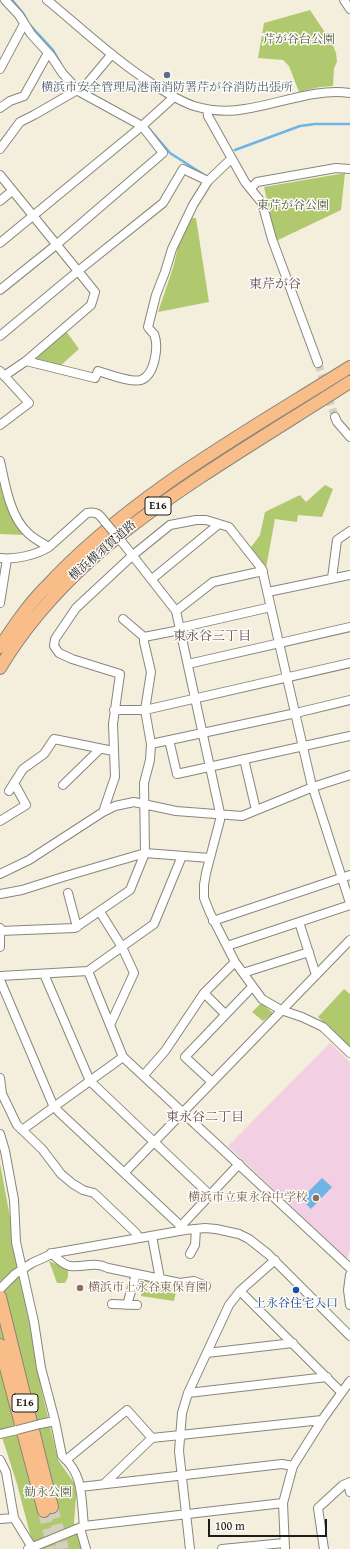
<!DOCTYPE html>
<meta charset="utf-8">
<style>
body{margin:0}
#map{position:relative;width:350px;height:1549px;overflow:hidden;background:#f4efdc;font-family:"Gentium Book Plus",serif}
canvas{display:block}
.scale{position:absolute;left:208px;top:1519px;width:119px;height:18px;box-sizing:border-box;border:2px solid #1c1c1c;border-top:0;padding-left:5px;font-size:12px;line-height:14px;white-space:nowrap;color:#1c1c1c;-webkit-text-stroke:3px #fdfcf7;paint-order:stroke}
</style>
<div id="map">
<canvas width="350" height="1549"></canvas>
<div class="scale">100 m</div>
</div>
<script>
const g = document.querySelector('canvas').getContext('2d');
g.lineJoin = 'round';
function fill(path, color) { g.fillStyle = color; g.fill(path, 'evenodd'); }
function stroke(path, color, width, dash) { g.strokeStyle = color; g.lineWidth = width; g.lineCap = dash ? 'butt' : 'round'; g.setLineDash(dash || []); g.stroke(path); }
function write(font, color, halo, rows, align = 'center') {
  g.font = font + ' "Gentium Book Plus","Noto Serif JP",serif'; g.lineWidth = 3; g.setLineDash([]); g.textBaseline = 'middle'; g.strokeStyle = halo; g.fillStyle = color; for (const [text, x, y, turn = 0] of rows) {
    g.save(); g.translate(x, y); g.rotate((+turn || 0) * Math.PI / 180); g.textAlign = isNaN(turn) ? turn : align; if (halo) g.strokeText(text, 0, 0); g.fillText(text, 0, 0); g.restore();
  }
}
const built = new Path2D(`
 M330 1043 350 1062V1250L347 1258H345L228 1146Z`);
const green = new Path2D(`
 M310 10 332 43 336 53 337 62 334 68 333 86 320 87 299 92 289 66 283 60 258 58 264 23Z
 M345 173 341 210 276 241 264 187Z
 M192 218H196L209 302 158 312 173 268 178 247Z
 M66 331 79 349 60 366 32 359Z
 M0 474 6 502 25 535 0 534Z
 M325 485 333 489 322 517 298 515 297 522 275 519 266 568 251 547 260 535 265 512 300 495 306 502Z
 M344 989 350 994V1048L318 1017Z
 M261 1003 272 1012V1014L263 1021 252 1012Z
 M0 1163 42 1392 58 1460 77 1487 74 1522 82 1549H34L17 1484 0 1431Z
 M49 1261 68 1269V1277L65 1283H57Z
 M144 1280 177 1287 174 1301 141 1296 142 1282Z`);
const water = new Path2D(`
 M322 1178 332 1187 311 1209 301 1199Z`);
const stream = new Path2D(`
 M12 0 23 13 27 20
 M29 24 53 50 61 64
 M146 125 170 153 206 176
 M235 150 300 126 315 124H350`);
const minorTunnel = new Path2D(`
 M318 363 335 417`);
const highwayTunnel = new Path2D(`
 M52 1507 63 1549
 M44 1511 53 1549`);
const minor = new Path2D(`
 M47 0C81 28 114 59 151 83 165 92 179 101 194 106 211 111 229 112 245 109 280 104 315 88 350 93
 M344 0 350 9
 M0 69 24 24
 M0 108 10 101 24 96 48 53
 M207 109 208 116 245 182 262 203 272 239 318 363
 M0 149 20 122 34 115 86 85 112 54
 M0 175 95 292 91 305 26 361 4 376
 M251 188 257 182 336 168 350 169
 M0 201 12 191
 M0 243 142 126 174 97
 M0 290 56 245 163 153 142 126 80 92 63 74 51 56 31 34 19 15 5 0
 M0 336 78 271 163 203 183 169 208 181
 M26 361 95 378 98 371C108 374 132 383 141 380 155 375 159 346 154 334 152 332 149 329 148 327L156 295 165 272 172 249 193 205 208 181 231 159
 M0 371 29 403 0 425
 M335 417 337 422 350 437
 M0 461C5 484 10 517 28 533 34 539 42 543 49 547L87 513C97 511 100 515 105 522
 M122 542 176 611 220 813V820L206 873 204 885V898L210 913 235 962 262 999 281 1010 302 1017 323 1027 350 1053
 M0 558C15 560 36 555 49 547
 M332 578 337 540 350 531
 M152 579 219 524
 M268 592 350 575
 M0 603 7 559
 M176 611 213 582 263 571
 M123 619 144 637
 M179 628 271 607
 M188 664 350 627
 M114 710H145L350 663
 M169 740 177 774 350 736
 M151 744 296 713 350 700
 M244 759 256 810
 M63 785 100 749
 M9 791 23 769 44 754 54 739 113 751
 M103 812 115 777 113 724 120 674 72 659 59 653 54 646 55 639 76 608 133 555 170 525 196 520H206L229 527 262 569 311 782 350 903
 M0 821 26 805 14 783
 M0 874 29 860 103 812 115 806 134 802 176 811 242 816 313 787 350 775
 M68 893 77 927
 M0 894 22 890 63 877 145 853 210 858
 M100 912 122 947 134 973 110 1025
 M213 921 350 875
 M299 922 316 975
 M0 928V947
 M0 931 75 928 130 890 145 853 144 783 150 760 151 744 145 710 151 672 144 642V637L180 630
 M227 946 350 905
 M88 971 123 1057 350 1268
 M243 973 309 952
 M44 974 90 1081 210 1195
 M0 976 88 971 154 924 182 856
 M0 980 53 1105 59 1112 185 1230
 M204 993 225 1014
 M144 1075 165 1051 204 993 235 962
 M0 1078 2 1094 17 1125 42 1149 61 1174 73 1184 83 1190 94 1193 136 1233 139 1238
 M212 1082 185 1057 252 987
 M22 1130 123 1057
 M0 1134 5 1151 14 1200 16 1242 34 1322 41 1368 55 1421 62 1456C84 1474 81 1499 84 1526L28 1549
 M124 1173 350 940
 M181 1226 239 1164
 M152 1236 160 1279
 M51 1253C57 1258 63 1265 70 1266 85 1268 92 1261 108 1268L180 1283 194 1281 206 1286
 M190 1254 195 1245 196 1229
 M350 1275 348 1290 350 1305
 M0 1289 15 1274 32 1263 54 1253 185 1230 205 1228 216 1229 239 1234 249 1239 268 1254 350 1336
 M240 1291 341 1392
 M112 1304 137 1305
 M127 1305 136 1274
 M207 1353 293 1343
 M188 1393 327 1377
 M40 1424 55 1421
 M0 1434 17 1430
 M0 1460 6 1472 14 1518 33 1549
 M66 1460 127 1410 152 1438
 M348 1483 350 1492
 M104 1484 152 1438 322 1420
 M80 1487 282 1464 293 1466
 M0 1519 14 1518
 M84 1526 283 1503
 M80 1528 86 1549
 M190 1549 179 1451 182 1413 188 1393 229 1305 240 1291 275 1260
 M222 1549 284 1543
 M285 1549 283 1503 293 1466 322 1420 350 1381
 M324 1549 318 1508 343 1485 350 1482`);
const highway = new Path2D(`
 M0 647C14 626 28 605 46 587 131 495 245 433 350 367
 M0 668C48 587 122 529 199 478 249 445 300 414 350 382
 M0 1297 52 1507
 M0 1345 44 1511`);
const minorBridge = new Path2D(`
 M105 522 122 542
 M17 1430 40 1424`);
const markers = [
 [167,75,4,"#5c6f8a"],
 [316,1198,4,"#8d6e63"],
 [80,1288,4,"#8d6e63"],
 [296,1290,4,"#1a4fb4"]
];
const shields = [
 [158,506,26],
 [25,1403,26]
];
const shieldNames = [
 ["E16",158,506],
 ["E16",25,1403]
];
const parkNames = [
 ["芹が谷台公園",299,40],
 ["東芹が谷公園",293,206],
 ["勧永公園",48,1493]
];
const serviceNames = [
 ["横浜市安全管理局港南消防署芹が谷消防出張所",167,88]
];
const streetNames = [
 ["横浜横須賀道路",103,551,-41]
];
const educationNames = [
 ["横浜市立東永谷中学校",308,1198],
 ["横浜市上永谷東保育園",88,1288,"left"]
];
const transitNames = [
 ["上永谷住宅入口",296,1304]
];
const neighbourhoodNames = [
 ["東芹が谷",275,285],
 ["東永谷三丁目",212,637],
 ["東永谷二丁目",205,1118]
];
fill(built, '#f2cfe2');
fill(green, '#b1c96e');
fill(water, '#70b3e5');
stroke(stream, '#70b3e5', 2.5);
stroke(minorTunnel, '#d4cfbf', 8, [8, 4]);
stroke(highwayTunnel, '#d4cfbf', 12, [12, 6]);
stroke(minor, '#88867c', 10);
stroke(highway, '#88867c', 14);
stroke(minor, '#fff', 8);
stroke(highway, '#f8bd89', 12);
stroke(minorBridge, '#88867c', 10, []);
stroke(minorBridge, '#fff', 8);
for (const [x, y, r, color] of markers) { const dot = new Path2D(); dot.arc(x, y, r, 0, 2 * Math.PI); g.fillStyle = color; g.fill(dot); stroke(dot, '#fdfcf7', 1.5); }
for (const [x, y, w] of shields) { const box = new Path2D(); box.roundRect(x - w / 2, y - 9, w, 18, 3); g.fillStyle = '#fdfcf7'; g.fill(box); stroke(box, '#1c1c1c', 1); }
write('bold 11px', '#1c1c1c', null, shieldNames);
write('12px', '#505939', '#fdfcf7', parkNames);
write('12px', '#4e5e75', '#fdfcf7', serviceNames);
write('12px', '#1c1c1c', '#fdfcf7', streetNames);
write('12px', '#785e54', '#fdfcf7', educationNames, 'right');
write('12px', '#164399', '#fdfcf7', transitNames);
write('13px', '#614b5b', '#fdfcf7', neighbourhoodNames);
</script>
